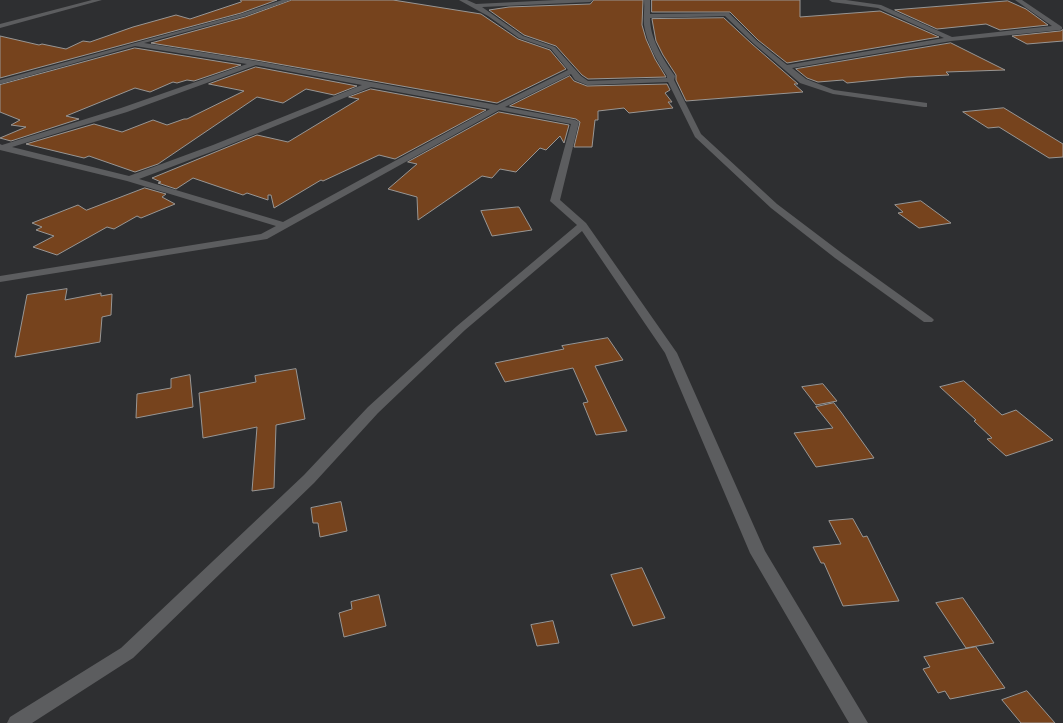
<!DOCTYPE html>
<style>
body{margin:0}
canvas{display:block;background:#2e2f31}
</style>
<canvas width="1063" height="723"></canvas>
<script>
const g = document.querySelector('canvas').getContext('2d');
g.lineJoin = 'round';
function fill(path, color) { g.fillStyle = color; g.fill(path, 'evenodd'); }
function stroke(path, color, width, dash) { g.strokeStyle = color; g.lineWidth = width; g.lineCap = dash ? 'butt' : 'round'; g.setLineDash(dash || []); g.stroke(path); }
const building = new Path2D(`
 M241 0H277L241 13 0 78V36L39 45 42 44 66 49 83 41 90 42 133 27 176 15 190 19 241 2Z
 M292 0H393L481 14 518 39 550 50 566 69 497 103 256 60 151 43 245 17Z
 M594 0H643L642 25 646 39 655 59 666 77 588 79 582 75 556 46 524 35 489 10 509 7 590 4Z
 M652 0H800V17L880 11 939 37 787 63 758 40 730 12H652Z
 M1008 1 1026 9 1048 25 1000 30 986 24 937 29 895 10Z
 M724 18 752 44 798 84H794L803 92 686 101 676 80V75L663 55 656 41 652 19Z
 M1063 30V41L1027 44 1012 36 1060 31Z
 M951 43 1005 70 946 72 949 75 907 77 847 83 843 80 818 82 807 78 796 69Z
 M135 48 241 65 194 81 187 80 177 83 173 82 150 92 135 88 66 116 79 119 11 141 0 138 26 127 11 125 20 120 0 112V85Z
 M256 67 357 86 334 95 306 89 283 103 257 97 158 164 135 172 89 156 84 158 26 144 94 124 122 132 153 120 167 125 184 119H187L244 91 209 84Z
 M570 76 574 81 587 86 667 84 670 90 665 93 672 102H668L673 108 629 113 624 108 598 111V120H595L592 147H574L580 122 576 119 510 106Z
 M371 89 486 110 395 159 379 155 323 181 321 180 274 208 271 195H268V200L247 193 243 195 193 178 176 189 158 183 161 182 152 178 257 135 288 142 359 99 349 97Z
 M1004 108 1063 144V157L1049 158 999 127 988 128 963 112Z
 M499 112 569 125 564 143 560 136 546 150 540 148 516 172 500 169 492 178 482 176 418 220 417 197 388 189 417 164 408 162Z
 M145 188 166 194 162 197 175 204 141 218 137 216 114 229 107 227 57 255 33 247 54 236 36 230 42 227 32 223 78 205 86 210Z
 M921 201 951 223 919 228 898 213 903 212 895 205Z
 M517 207H519L532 230 492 236 481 211Z
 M67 289 65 300 101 293V296L112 294 111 315 102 317 100 342 15 357 27 295Z
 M608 338 623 360 595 366 627 431 596 435 583 403 588 402 573 368 505 382 495 363 564 349 562 346Z
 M296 369 305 419 276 425 274 488 252 491 257 427 203 438 199 393 256 382 255 376Z
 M190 375 193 407 136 418 137 394 171 388V379Z
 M964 381 1002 415 1016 410 1053 440 1006 456 987 439 992 438 974 421 976 420 940 387Z
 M823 384 837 401 816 405 802 387Z
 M834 403 841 412 874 458 816 467 794 433 833 428 816 407Z
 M341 502 347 531 320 537 318 523H313L311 508Z
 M853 519 863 537 867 536 899 601 843 606 824 563H821L813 547 841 544 829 521Z
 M642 568 665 618 633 626 611 575Z
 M379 595 386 626 344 637 339 613 352 609 351 602Z
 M963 598 994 643 966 648 936 603Z
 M553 621 559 643 537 646 531 625Z
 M976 647 1005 688 950 699 945 691 938 693 923 669 930 667 924 657Z
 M1027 691 1055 723H1021L1002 700Z`);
const street = new Path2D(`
 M92 0H102L0 28V24Z
 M282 0H291L245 16 144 43 256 61 497 105 568 70 551 49 519 38 488 16 459 0H467L476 4 556 0H593L590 2 482 7 523 36 555 47 581 76 588 81 667 78V76C657 61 647 44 644 25 643 17 645 8 644 0H650V14L729 13 757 41 787 65 944 38 878 8 832 2 829 0H846L881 5 952 37 1052 26 1015 0H1022L1062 27V29L1060 30 951 41 792 68 806 79 834 90 927 103V107H924L833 94 800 83 753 43 725 16 650 18C650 39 663 59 675 76L674 80 701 134 777 204 843 254 932 318 934 320 932 322H924L835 258 771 208 695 137 668 82 587 85 575 80 571 74 505 107 575 120 579 122 560 200 586 223 677 353 765 551 868 723H849L750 553 665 353 582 231 465 330 378 413 314 483 133 658 32 723H7L10 717 121 648 304 475 368 407 457 326 577 225 550 201 571 124 499 110 267 239 0 282V276L261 234 276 226 127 181 0 150V144L2 145 121 108 247 64 135 46 0 84V80L241 14ZM256 65 362 85 213 145 129 176 12 147 127 112ZM371 87 490 109 283 222 139 179 219 149Z`);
fill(building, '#76431d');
stroke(building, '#989694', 1);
fill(street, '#5c5d5f');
</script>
